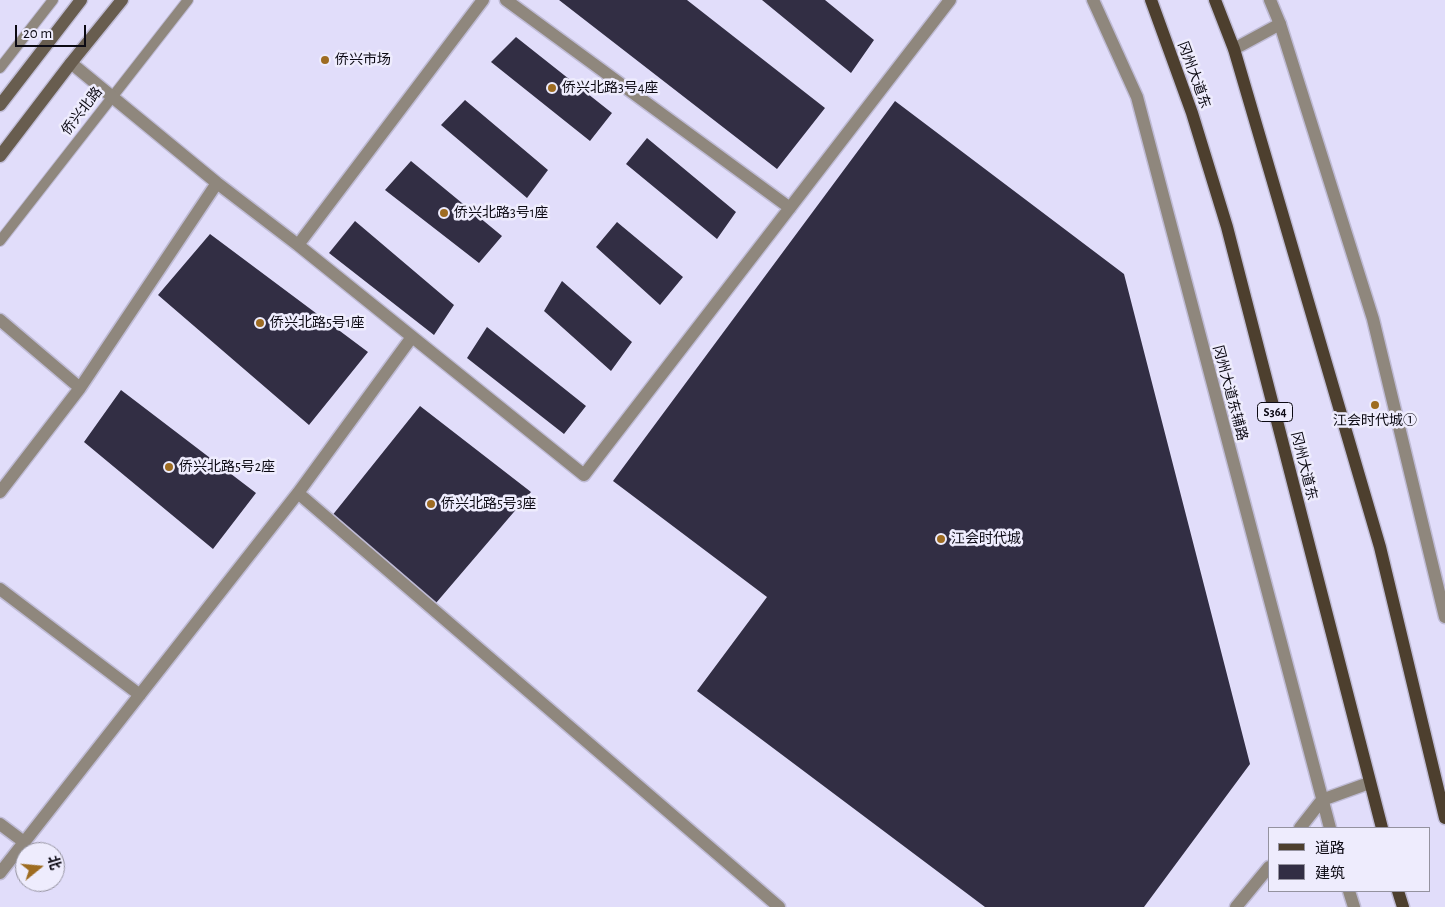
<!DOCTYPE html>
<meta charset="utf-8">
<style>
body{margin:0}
#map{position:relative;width:1445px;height:907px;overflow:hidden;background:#e1ddfa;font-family:"Alegreya Sans","Noto Sans SC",sans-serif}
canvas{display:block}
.legend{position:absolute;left:1268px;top:827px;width:162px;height:65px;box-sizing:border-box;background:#eeecfd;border:1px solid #94929f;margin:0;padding:6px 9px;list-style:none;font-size:15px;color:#0c0a13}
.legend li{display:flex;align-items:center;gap:10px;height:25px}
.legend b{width:25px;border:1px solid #94929f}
.north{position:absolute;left:15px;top:842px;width:50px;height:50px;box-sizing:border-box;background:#eeecfd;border:1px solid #94929f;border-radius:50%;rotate:73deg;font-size:14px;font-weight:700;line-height:20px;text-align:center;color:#0c0a13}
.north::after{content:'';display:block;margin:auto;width:18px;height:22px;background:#9e6c21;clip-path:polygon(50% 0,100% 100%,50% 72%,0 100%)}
.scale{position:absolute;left:15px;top:25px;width:71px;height:22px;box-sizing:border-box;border:2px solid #0c0a13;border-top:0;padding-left:6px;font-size:15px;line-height:18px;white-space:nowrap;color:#0c0a13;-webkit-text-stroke:4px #eeecfd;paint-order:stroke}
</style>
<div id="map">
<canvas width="1445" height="907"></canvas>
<ul class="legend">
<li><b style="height:6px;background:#4d3f2e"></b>道路</li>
<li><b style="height:14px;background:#322e44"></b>建筑</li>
</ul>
<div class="north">北</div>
<div class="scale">20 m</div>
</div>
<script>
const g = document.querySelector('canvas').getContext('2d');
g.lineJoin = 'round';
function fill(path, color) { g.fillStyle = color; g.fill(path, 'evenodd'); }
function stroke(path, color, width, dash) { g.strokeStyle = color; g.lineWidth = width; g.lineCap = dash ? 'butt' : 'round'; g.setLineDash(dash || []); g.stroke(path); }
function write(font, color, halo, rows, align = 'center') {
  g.font = font + ' "Alegreya Sans","Noto Sans SC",sans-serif'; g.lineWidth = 5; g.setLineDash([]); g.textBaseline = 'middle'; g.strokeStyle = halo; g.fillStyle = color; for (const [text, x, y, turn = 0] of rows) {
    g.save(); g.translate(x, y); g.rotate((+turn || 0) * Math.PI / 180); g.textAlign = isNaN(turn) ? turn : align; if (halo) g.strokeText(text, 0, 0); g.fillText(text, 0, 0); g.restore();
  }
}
const building = new Path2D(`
 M559 0H687L825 108 777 169Z
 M762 0H825L874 40 851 73Z
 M516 37 612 113 590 141 491 62Z
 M465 100 548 170 527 198 441 125Z
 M895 101 1124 274 1250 764 1144 907H985L697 691 767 597 613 481Z
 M647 138 736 212 717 239 626 164Z
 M411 161 502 236 479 263 385 190Z
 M355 221 454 305 434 335 329 253Z
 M617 222 683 277 660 305 596 247Z
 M210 234 368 352 309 425 158 295Z
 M562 281 632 342 611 371 544 311Z
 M487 327 586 406 564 434 467 358Z
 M121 390 256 493 213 549 84 442Z
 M420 406 531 492 436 603 331 517Z`);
const service = new Path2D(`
 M0 68 53 0
 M0 241 188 0`);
const minor = new Path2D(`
 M506 0 790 208
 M1093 0 1137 97 1330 828
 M1270 0 1280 24 1373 319 1445 617
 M71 63 217 183 298 245 584 475 950 0
 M298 245 483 0
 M0 320 80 388
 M0 492 80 388 217 183
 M298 493 779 907
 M0 589 140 695
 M0 824 24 842
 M1300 828 1322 800 1369 783
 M0 873 298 493 412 337
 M1349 891 1354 907
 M1236 907 1269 867`);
const tertiary = new Path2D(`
 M1234 49 1280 24`);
const secondary = new Path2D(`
 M0 105 81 0
 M0 156 71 63 122 0`);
const primary = new Path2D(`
 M1151 0 1192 113 1227 227 1382 828
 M1215 0 1234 49 1380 547 1445 818
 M1398 891 1403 907`);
const markers = [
 [325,60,5,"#9e6c21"],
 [552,88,5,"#9e6c21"],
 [444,213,5,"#9e6c21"],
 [260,323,5,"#9e6c21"],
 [1375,405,5,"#9e6c21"],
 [169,467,5,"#9e6c21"],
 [431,504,5,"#9e6c21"],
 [941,539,5,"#9e6c21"]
];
const shields = [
 [1275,412,35]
];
const shieldNames = [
 ["S364",1275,412]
];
const poiNames = [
 ["侨兴市场",335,60],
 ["侨兴北路3号4座",562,88],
 ["侨兴北路3号1座",454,213],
 ["侨兴北路5号1座",270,323],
 ["江会时代城①",1375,421,"center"],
 ["侨兴北路5号2座",179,467],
 ["侨兴北路5号3座",441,504],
 ["江会时代城",951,539]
];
const streetNames = [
 ["冈州大道东",1194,75,70],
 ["侨兴北路",82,111,-52],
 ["冈州大道东辅路",1230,393,75],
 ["冈州大道东",1304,466,76]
];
fill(building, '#322e44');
stroke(service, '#bfbbd5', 12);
stroke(minor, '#bfbbd5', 15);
stroke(tertiary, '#bfbbd5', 15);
stroke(secondary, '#bfbbd5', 15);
stroke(primary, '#bfbbd5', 15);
stroke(service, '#8f877d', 10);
stroke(minor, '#8f877d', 12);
stroke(tertiary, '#8f877d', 12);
stroke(secondary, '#685d4f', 12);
stroke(primary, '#4d3f2e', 12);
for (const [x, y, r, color] of markers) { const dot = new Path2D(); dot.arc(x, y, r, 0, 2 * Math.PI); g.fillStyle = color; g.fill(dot); stroke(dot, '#eeecfd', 2); }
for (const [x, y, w] of shields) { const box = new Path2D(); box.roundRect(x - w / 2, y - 9.5, w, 19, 4); g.fillStyle = '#eeecfd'; g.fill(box); stroke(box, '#0c0a13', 1); }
write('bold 12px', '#0c0a13', null, shieldNames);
write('14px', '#0c0a13', '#eeecfd', poiNames, 'left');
write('14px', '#0c0a13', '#eeecfd', streetNames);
</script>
